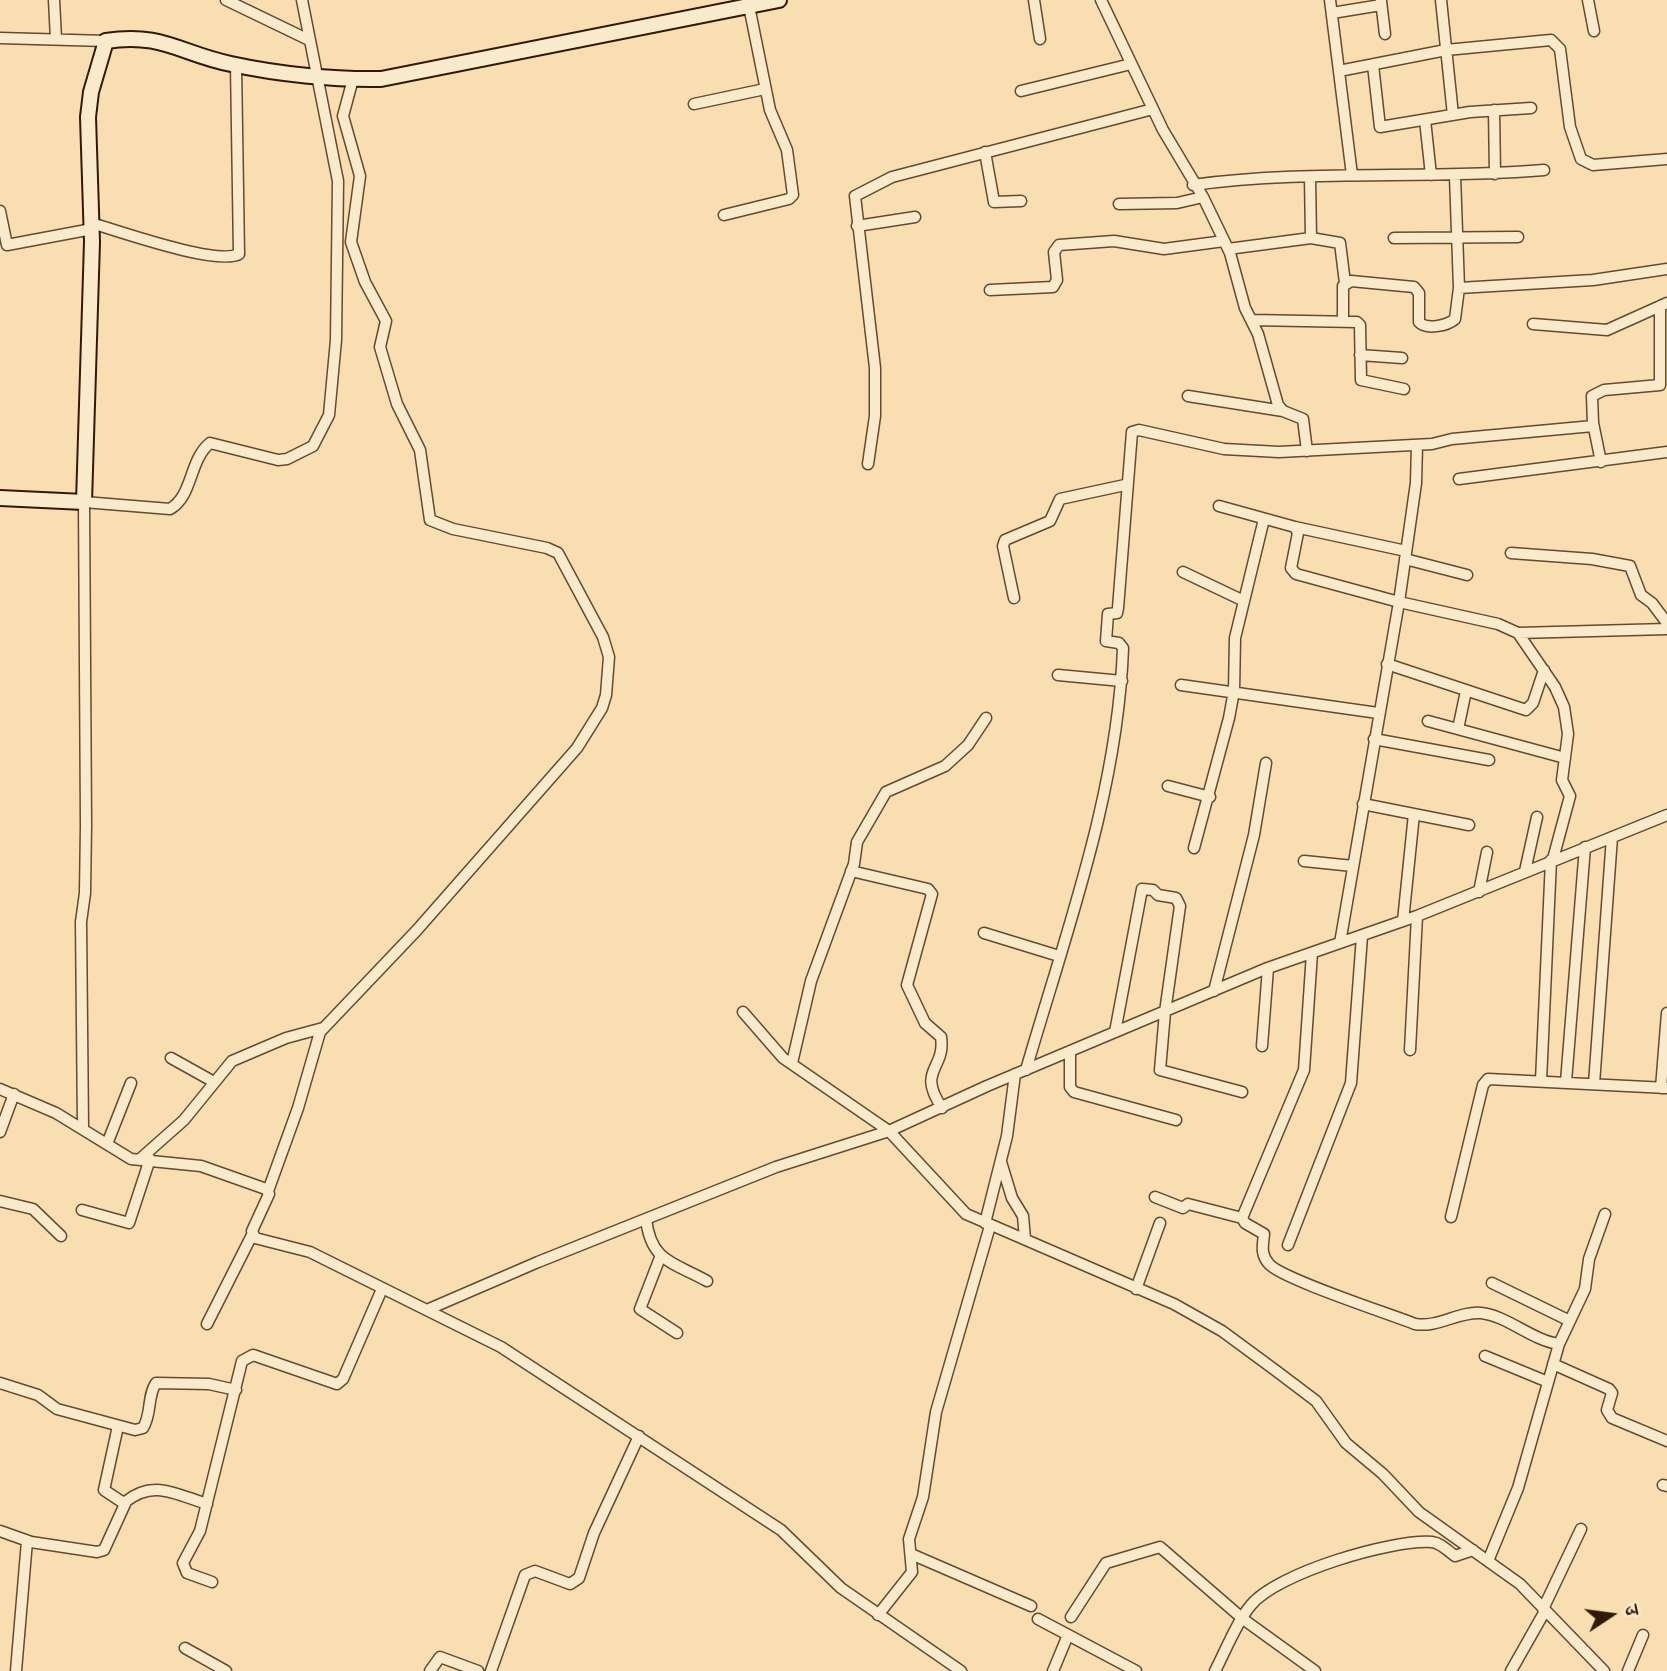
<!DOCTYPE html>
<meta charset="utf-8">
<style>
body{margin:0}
#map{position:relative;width:1667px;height:1671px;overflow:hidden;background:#f8deb0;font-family:"IM FELL Great Primer","Noto Serif Devanagari",serif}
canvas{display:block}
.north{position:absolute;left:1576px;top:1580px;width:70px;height:70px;-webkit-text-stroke:5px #faeacc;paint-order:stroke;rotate:77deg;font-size:19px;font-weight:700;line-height:28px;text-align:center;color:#311807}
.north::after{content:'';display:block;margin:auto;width:24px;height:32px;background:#311807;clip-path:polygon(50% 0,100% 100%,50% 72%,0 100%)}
</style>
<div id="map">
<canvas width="1667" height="1671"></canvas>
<div class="north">उ</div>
</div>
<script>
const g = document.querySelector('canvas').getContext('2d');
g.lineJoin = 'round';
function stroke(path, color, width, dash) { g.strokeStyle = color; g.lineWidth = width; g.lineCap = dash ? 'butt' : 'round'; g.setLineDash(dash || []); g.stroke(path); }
const street = new Path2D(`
 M54 0 56 39
 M226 0 309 40
 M1034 0 1040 39
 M1101 0 1163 130 1203 197 1230 253 1245 308 1258 334 1278 405 1283 411 1303 419 1307 451
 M1330 0 1352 175
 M1441 0 1453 115
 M1588 0 1594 31
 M1381 1 1385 34
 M1332 13 1381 5
 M0 38 106 41
 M1373 65 1380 127 1470 112 1531 108
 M1339 71 1446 50 1551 40 1560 49 1570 127 1581 159 1593 165 1667 159
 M1021 91 1131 64
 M694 104 765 89
 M1494 110 1495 174
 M1425 120 1431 175
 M985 152 994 202 1021 201
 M1455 176 1459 288 1593 280 1667 269
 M1193 185C1310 169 1427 180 1544 170
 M1119 204 1177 203 1203 197
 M0 211 7 245 92 229
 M724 215 789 199 793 195 787 150 770 110 749 6
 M91 223C119 231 217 266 239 254L236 65
 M857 226 915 217
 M1311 238 1340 243 1345 283
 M1394 238 1518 237
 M1228 249 1311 238 1310 177
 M990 290 1053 287 1057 280 1054 252 1059 245 1114 241 1164 249 1224 241
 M1251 320 1357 322 1360 325 1361 380 1404 389
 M1343 320V286L1351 281 1414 287 1419 293V322C1426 330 1447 326 1455 319L1459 288
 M1533 324 1607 330 1667 303
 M1360 355 1402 358
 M1188 396 1283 411
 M1601 462 1593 423 1592 396 1604 390 1660 385V306
 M868 464 875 416V368L855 196 892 177 1153 109
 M1459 479 1667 452
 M1219 506 1295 527 1298 533 1291 568 1296 574 1399 602 1498 624 1518 633 1555 687 1564 707 1568 734 1562 780 1570 796 1553 859
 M1295 527 1406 551
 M1511 553 1592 559 1630 566 1641 595 1652 603 1667 623
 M1405 559 1467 575
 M1183 572 1244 601
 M1014 598 1003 546 1005 540 1050 521 1060 499 1125 485
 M1518 633 1667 629
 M1387 664 1526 710 1533 703 1544 670
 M1058 675 1122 681
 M1181 685 1378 713
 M1428 721 1565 758
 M1458 729 1466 691
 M1374 739 1489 760
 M1168 786 1210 797
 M1363 804 1469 825
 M1194 848 1229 718 1234 691 1235 638 1264 519
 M1304 861 1353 866
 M851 871 928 889 932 894 907 985 925 1023 941 1037C946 1070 916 1069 942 1108
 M1525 871 1537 817
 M1479 892 1487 852
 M1403 921 1414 814
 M984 933 1059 956
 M1340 943 1399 602 1416 483 1417 445
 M1312 953 1304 1070 1242 1218 1245 1223 1264 1234C1263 1245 1260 1254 1269 1264 1282 1279 1390 1314 1415 1324 1438 1328 1459 1311 1481 1313 1508 1316 1531 1340 1559 1344
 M1214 991 1254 835 1266 763
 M743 1012 783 1058 889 1131 966 1214 1174 1304 1222 1331 1275 1370 1316 1401 1346 1443 1383 1474 1419 1512 1520 1584 1604 1671
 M1115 1032 1142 889 1153 890 1158 895 1176 898 1180 906 1165 1012 1160 1070 1242 1092
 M1262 1046 1268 968
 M1410 1050 1417 916
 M1070 1051V1087L1074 1092 1176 1120
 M171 1058 214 1082
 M792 1063 811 981 854 864 857 842 886 792 945 766 968 745 986 718
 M1026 1070C1066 932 1118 792 1123 648L1119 643 1106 641 1108 614 1117 613 1118 608 1132 432 1139 430 1224 449 1279 452 1432 444 1452 439 1593 426
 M1541 1081 1551 860
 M1566 1082 1585 847
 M1594 1084 1612 837
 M1661 1088 1667 1013
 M0 1089 56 1113 131 1159 201 1166 266 1189 269 1194 252 1231 255 1238 310 1252 501 1347 781 1530 841 1588 961 1671
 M83 1128 81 922 85 893 86 825 84 502 170 509C193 496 189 460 210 443L278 460 287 459 313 446 329 415 336 340 338 181 302 0
 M0 1132 14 1094
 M107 1144 131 1083
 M140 1159 184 1120 232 1061 286 1038 323 1028
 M1001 1162 1012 1198 1023 1216 1025 1239
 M268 1191 298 1108 320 1032 417 930 577 748 602 708 606 695 609 657 603 637 558 553 547 548 453 529 430 520 420 450 397 404 380 347 386 321 365 282 351 242 360 176 343 116 353 79
 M1155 1197 1183 1208 1188 1204 1242 1218
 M0 1201 33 1209 61 1236
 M82 1210 129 1223 150 1159
 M1451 1217 1483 1085 1488 1079 1667 1088
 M646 1219C651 1262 673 1262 707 1281
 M985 1223 1007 1136 1015 1074
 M1288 1245 1351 1083 1362 936
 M661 1255 640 1309 677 1333
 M1492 1283 1570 1321
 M1136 1289 1160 1223
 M429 1309 538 1262 776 1167 889 1131 987 1086 1265 969 1417 916 1667 815
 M207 1324 252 1235
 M1485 1356 1548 1382
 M1553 1364 1609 1389 1612 1393 1607 1410 1612 1418 1667 1441
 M0 1383 38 1395 57 1409 135 1430 143 1428C152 1414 147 1396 156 1383L209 1384 236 1390
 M1663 1485 1667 1486
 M125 1502C153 1479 175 1494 207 1504
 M0 1531 31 1542 97 1552 104 1550 125 1504 104 1490 118 1426
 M911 1554 1031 1606
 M1488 1561 1518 1488 1559 1344 1585 1289 1589 1259 1605 1214
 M212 1582 187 1573 183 1563 200 1531 242 1361 253 1355 337 1384 343 1379 382 1289
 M1543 1609 1581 1529
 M878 1615 912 1572 909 1539 923 1497 936 1412 990 1226
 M1071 1617 1106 1563 1160 1547 1243 1619 1315 1671
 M1038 1619 1136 1671
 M185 1648 226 1671
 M16 1671 27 1541
 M430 1671 440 1657 478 1671
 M491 1671 525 1575 535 1571 570 1584 579 1578 594 1533 639 1436
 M1053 1671 1068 1635
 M1215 1671C1226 1650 1236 1623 1251 1605 1277 1573 1392 1539 1432 1542 1441 1543 1448 1551 1455 1556L1473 1550
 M1511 1671 1545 1611
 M1628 1671 1643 1635`);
const secondary = new Path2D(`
 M0 498 84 502 92 242 88 117 91 92 106 41C162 32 181 54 231 64 277 74 334 80 381 79L779 0`);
stroke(street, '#634a31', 13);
stroke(secondary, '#311807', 18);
stroke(street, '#faeacc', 10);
stroke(secondary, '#faeacc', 14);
</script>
